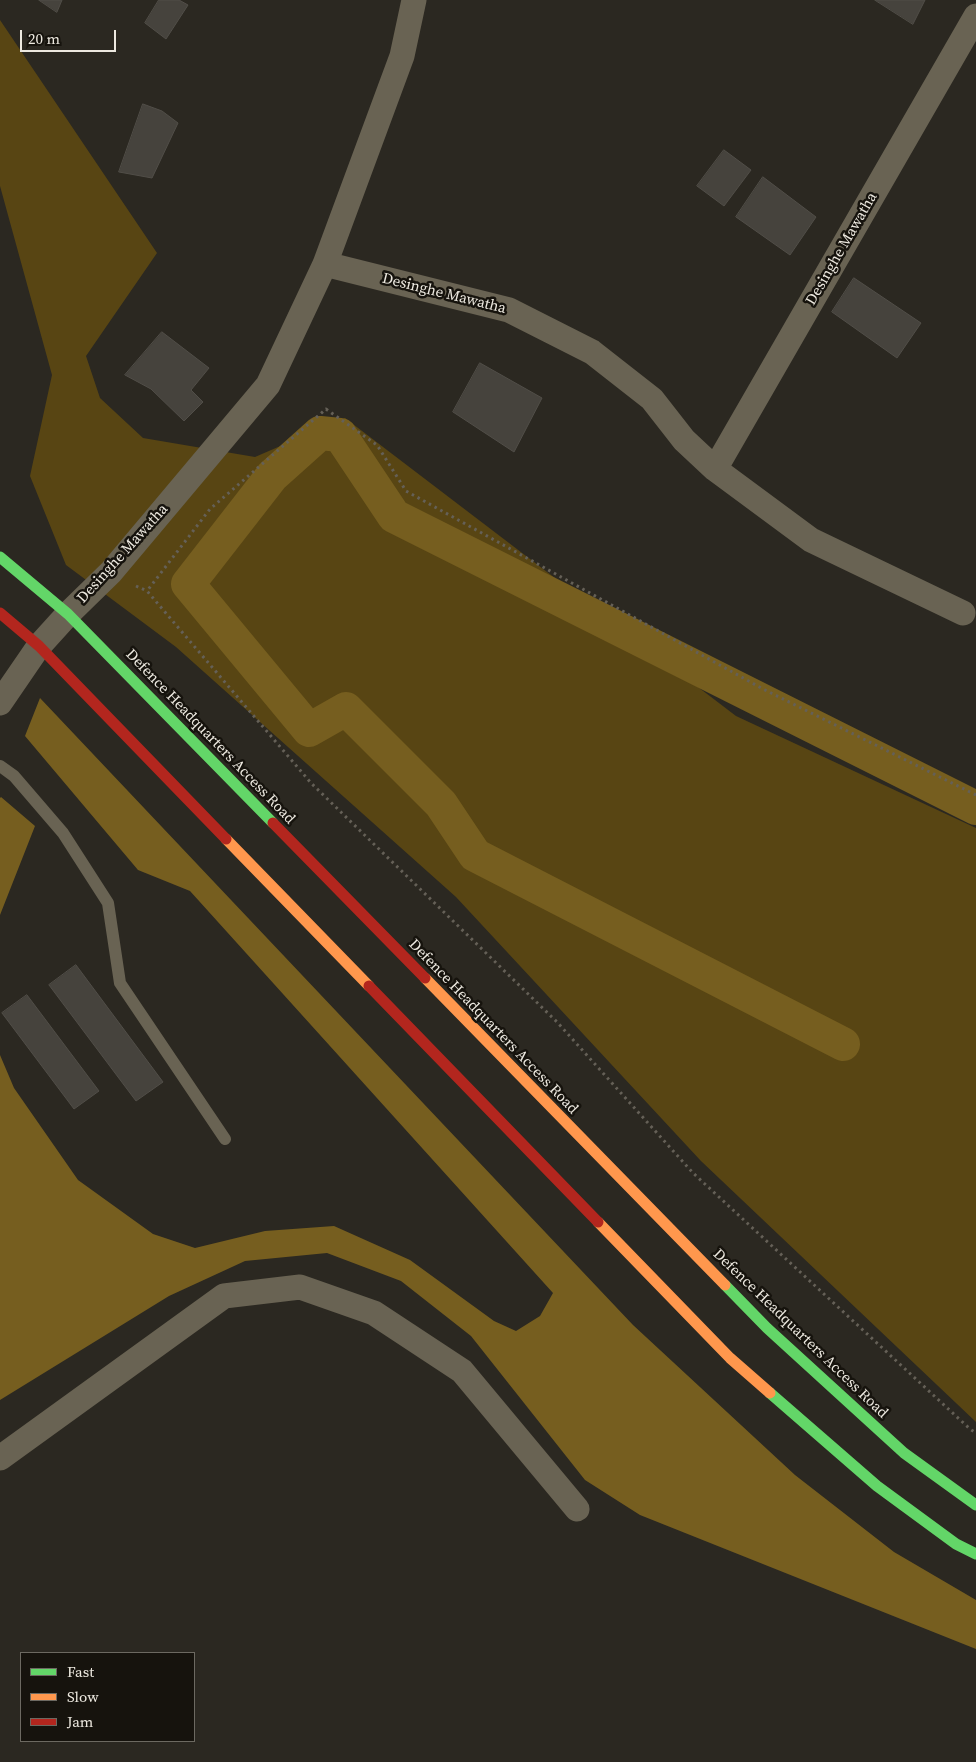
<!DOCTYPE html>
<style>
body{margin:0}
#map{position:relative;width:976px;height:1762px;overflow:hidden;background:#2b2821;font-family:"Source Serif 4",serif}
canvas{display:block}
.legend{position:absolute;left:20px;top:1652px;width:175px;height:90px;box-sizing:border-box;background:#16130d;border:1px solid #6c6961;margin:0;padding:6px 9px;list-style:none;font-size:15px;color:#ede9e0}
.legend li{display:flex;align-items:center;gap:10px;height:25px}
.legend b{width:25px;border:1px solid #6c6961}
.scale{position:absolute;left:20px;top:30px;width:96px;height:22px;box-sizing:border-box;border:2px solid #ede9e0;border-top:0;padding-left:6px;font-size:15px;line-height:18px;white-space:nowrap;color:#ede9e0;-webkit-text-stroke:4px #16130d;paint-order:stroke}
</style>
<div id="map">
<canvas width="976" height="1762"></canvas>
<ul class="legend">
<li><b style="height:6px;background:#63d668"></b>Fast</li>
<li><b style="height:6px;background:#ff974d"></b>Slow</li>
<li><b style="height:6px;background:#b3261e"></b>Jam</li>
</ul>
<div class="scale">20 m</div>
</div>
<script>
const g = document.querySelector('canvas').getContext('2d');
g.lineJoin = 'round';
function fill(path, color) { g.fillStyle = color; g.fill(path, 'evenodd'); }
function stroke(path, color, width, dash) { g.strokeStyle = color; g.lineWidth = width; g.lineCap = dash ? 'butt' : 'round'; g.setLineDash(dash || []); g.stroke(path); }
function write(font, color, halo, rows, align = 'center') {
  g.font = font + ' "Source Serif 4",serif'; g.lineWidth = 5; g.setLineDash([]); g.textBaseline = 'middle'; g.strokeStyle = halo; g.fillStyle = color; for (const [text, x, y, turn = 0] of rows) {
    g.save(); g.translate(x, y); g.rotate((+turn || 0) * Math.PI / 180); g.textAlign = isNaN(turn) ? turn : align; if (halo) g.strokeText(text, 0, 0); g.fillText(text, 0, 0); g.restore();
  }
}
const green = new Path2D(`
 M0 20 157 253 86 356 100 398 143 438 255 457 345 418 736 716 976 828V1422L701 1161 456 897 176 647 66 565 30 476 52 375 0 186Z`);
const water = new Path2D(`
 M40 698 633 1325 795 1475 894 1552 976 1600V1649L640 1515 585 1480 471 1336 401 1281 327 1253 245 1261 169 1296 0 1400V1055L14 1088 78 1180 153 1234 195 1248 265 1231 334 1226 410 1260 494 1321 516 1331 540 1316 553 1293 190 891 138 870 25 736Z
 M1 797 35 826 0 915V798Z`);
const canal = new Path2D(`
 M843 1044 475 855 441 804 346 709 309 730 188 584 272 476 320 433 340 435 394 516 976 808`);
const building = new Path2D(`
 M39 0H62L57 12Z
 M159 0H179L188 5 166 39 145 23Z
 M875 0H925L913 24Z
 M143 104 162 111 178 123 152 178 119 172Z
 M724 150 751 170 724 206 697 186Z
 M763 177 816 217 790 255 736 217Z
 M854 278 921 323 897 358 832 312Z
 M162 332 209 368 191 390 203 402 184 421 151 389 125 375Z
 M480 363 542 398 514 452 453 412Z
 M76 965 163 1082 136 1101 49 985Z
 M27 995 99 1091 74 1109 2 1013Z`);
const path = new Path2D(`
 M136 586 147 591
 M976 795 763 689 406 491 377 445 326 409 210 509 147 591 311 783 557 1022 693 1173 970 1429 976 1433`);
const lane = new Path2D(`
 M0 766 14 776 63 833 108 903 120 983 225 1139`);
const street = new Path2D(`
 M325 264 509 310 592 352 652 399 684 440 715 469 811 540 963 613
 M715 469 976 16
 M0 703 39 646 68 614 111 572 268 385 325 264 402 56 414 0
 M0 1458 224 1296 300 1287 374 1313 462 1371 577 1509`);
const fast = new Path2D(`
 M0 557 68 614 273 823
 M725 1285 767 1328 904 1453 976 1505
 M770 1393 877 1486 956 1544 976 1554`);
const slow = new Path2D(`
 M226 839 369 986
 M425 978 725 1285
 M598 1222 730 1358 770 1393`);
const jam = new Path2D(`
 M0 613 39 646 226 839
 M273 823 425 978
 M369 986 598 1222`);
const streetNames = [
 ["Desinghe Mawatha",842,249,-60],
 ["Desinghe Mawatha",444,294,14],
 ["Desinghe Mawatha",123,554,-48],
 ["Defence Headquarters Access Road",210,737,46],
 ["Defence Headquarters Access Road",493,1027,46],
 ["Defence Headquarters Access Road",800,1334,44]
];
fill(green, '#584513');
fill(water, '#765e1f');
stroke(canal, '#765e1f', 34);
fill(building, '#46433d');
stroke(building, '#514e48', 1);
stroke(path, '#656057', 3, [2.5, 4]);
stroke(lane, '#696353', 12);
stroke(street, '#696353', 25);
stroke(fast, '#63d668', 11);
stroke(slow, '#ff974d', 11);
stroke(jam, '#b3261e', 11);
write('15px', '#ede9e0', '#16130d', streetNames);
</script>
